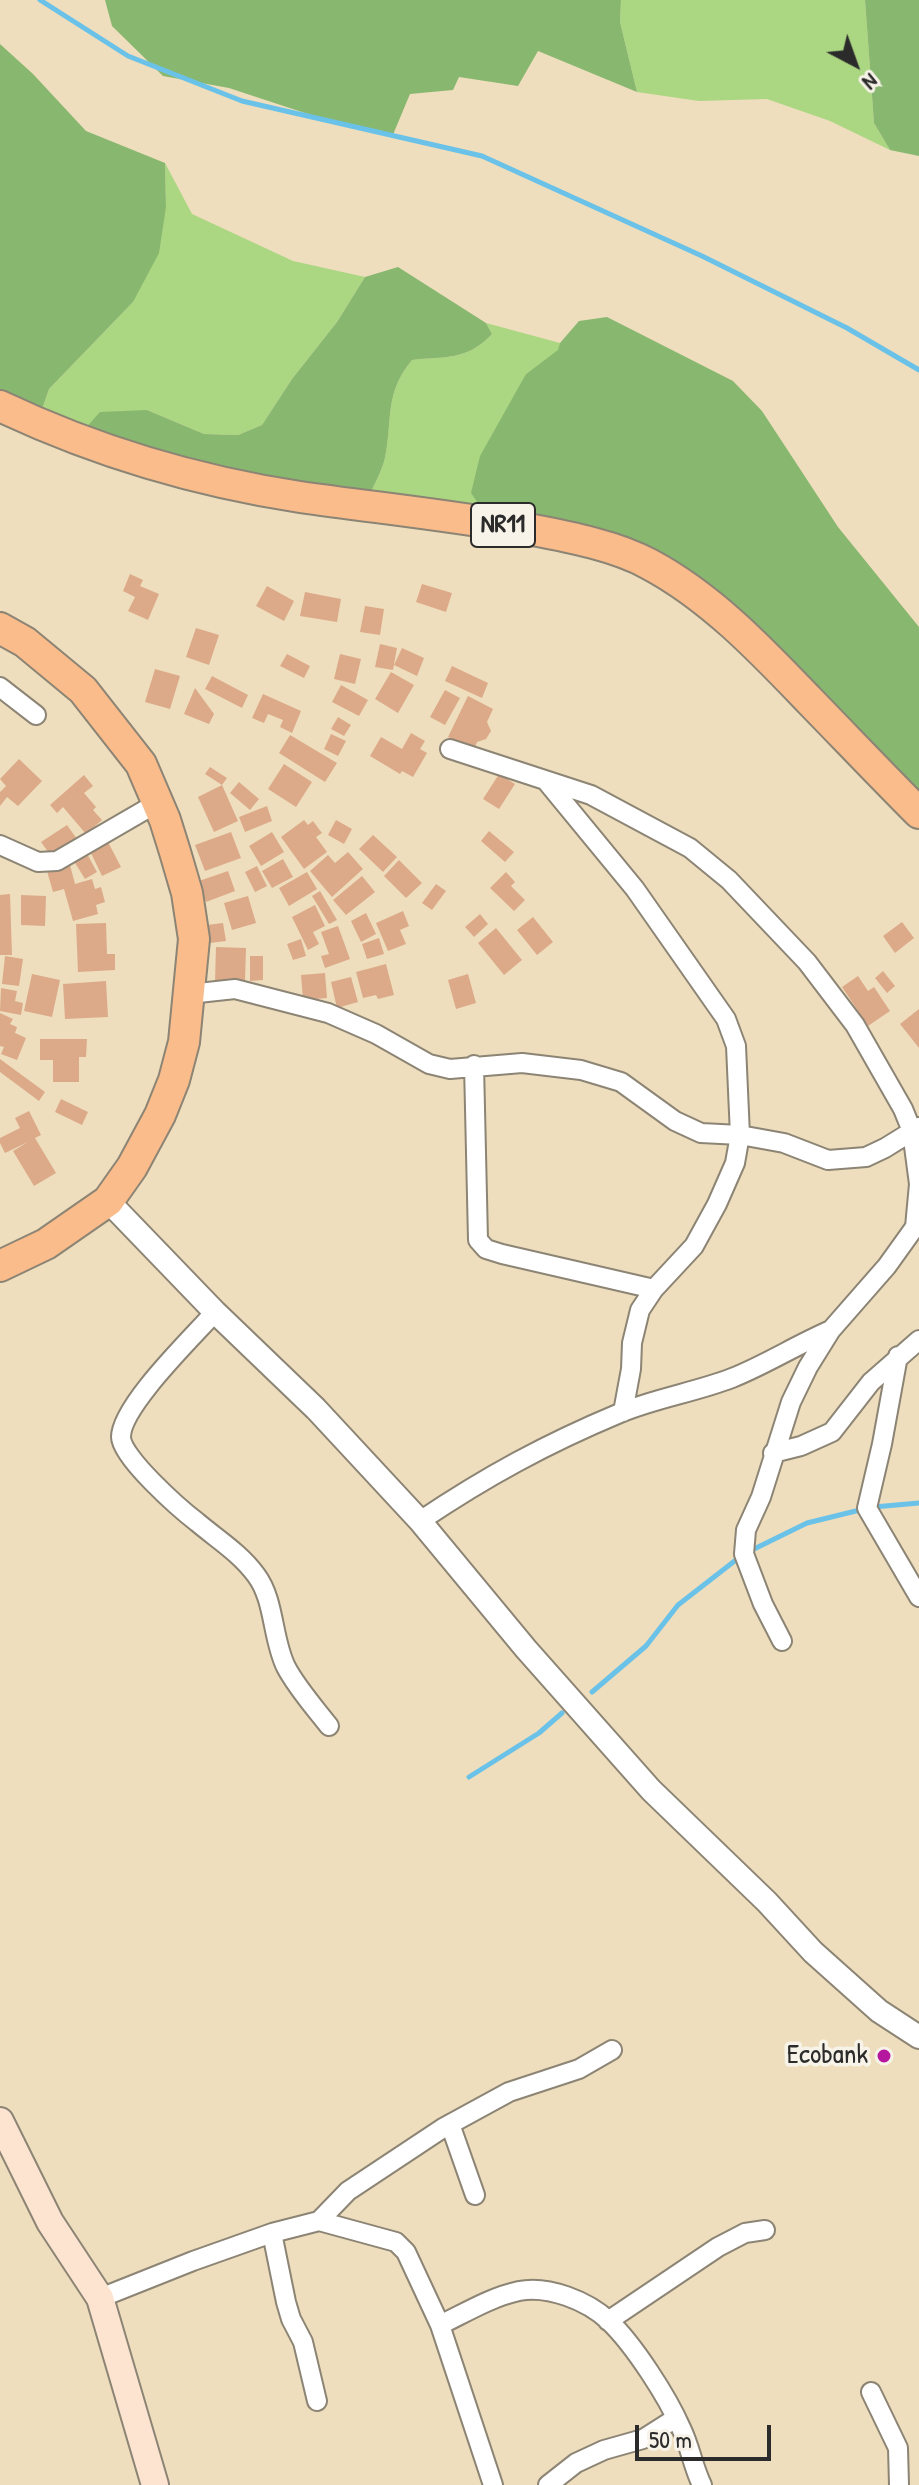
<!DOCTYPE html>
<style>
body{margin:0}
#map{position:relative;width:919px;height:2485px;overflow:hidden;background:#eedebd;font-family:"Patrick Hand",sans-serif}
canvas{display:block}
.north{position:absolute;left:815px;top:24px;width:80px;height:80px;-webkit-text-stroke:6px #f7f3e8;paint-order:stroke;rotate:139deg;font-size:22px;font-weight:700;line-height:32px;text-align:center;color:#2b2b2b}
.north::after{content:'';display:block;margin:auto;width:28px;height:36px;background:#2b2b2b;clip-path:polygon(50% 0,100% 100%,50% 72%,0 100%)}
.scale{position:absolute;left:635px;top:2425px;width:136px;height:36px;box-sizing:border-box;border:4px solid #2b2b2b;border-top:0;padding-left:10px;font-size:24px;line-height:28px;white-space:nowrap;color:#2b2b2b;-webkit-text-stroke:6px #f7f3e8;paint-order:stroke}
</style>
<div id="map">
<canvas width="919" height="2485"></canvas>
<div class="north">N</div>
<div class="scale">50 m</div>
</div>
<script>
const g = document.querySelector('canvas').getContext('2d');
g.lineJoin = 'round';
function fill(path, color) { g.fillStyle = color; g.fill(path, 'evenodd'); }
function stroke(path, color, width, dash) { g.strokeStyle = color; g.lineWidth = width; g.lineCap = dash ? 'butt' : 'round'; g.setLineDash(dash || []); g.stroke(path); }
function write(font, color, halo, rows, align = 'center') {
  g.font = font + ' "Patrick Hand",sans-serif'; g.lineWidth = 7; g.setLineDash([]); g.textBaseline = 'middle'; g.strokeStyle = halo; g.fillStyle = color; for (const [text, x, y, turn = 0] of rows) {
    g.save(); g.translate(x, y); g.rotate((+turn || 0) * Math.PI / 180); g.textAlign = isNaN(turn) ? turn : align; if (halo) g.strokeText(text, 0, 0); g.fillText(text, 0, 0); g.restore();
  }
}
const green = new Path2D(`
 M621 0H865L874 123 890 150 830 121 767 99 699 101 637 92 620 22Z
 M165 163 192 214 293 261 365 277 337 322 292 379 262 425 238 435 204 434 147 410 77 438 37 424 49 389 133 302 166 207Z
 M486 323 560 343 559 350 526 374 491 522 365 505C371 490 381 474 385 458 393 418 384 394 412 360 445 356 467 361 492 334Z`);
const forest = new Path2D(`
 M105 0H621L620 22 637 92 538 51 518 86 459 77 453 90 410 94 392 137 317 117 229 88 163 76 112 26Z
 M865 0H919V156L890 150 874 123Z
 M0 44 33 74 86 131 165 163 166 207 159 253 133 302 49 389 37 424 0 406Z
 M398 267 486 323 492 334C467 361 445 356 412 360 384 394 393 418 385 458 381 474 371 490 365 505L77 438 100 412 147 410 204 434 238 435 262 425 292 379 337 322 365 277Z
 M607 317 733 381 762 411 838 527 919 627V813L694 592 491 522 471 493 480 456 526 374 558 350 560 343 579 321Z`);
const stream = new Path2D(`
 M40 0 128 56 242 101 482 156 702 256 847 328 919 370
 M874 1507 919 1503
 M750 1551 807 1523 864 1509
 M592 1692 646 1646 678 1605 741 1556
 M469 1777 539 1733 562 1713`);
const building = new Path2D(`
 M130 574 143 580 140 586 159 594 148 620 128 611 135 597 123 591Z
 M422 584 452 593 446 612 416 602Z
 M267 586 294 601 284 621 256 606Z
 M305 592 341 599 337 622 300 616Z
 M365 606 384 609 380 635 360 632Z
 M196 628 219 635 209 665 186 657Z
 M380 644 397 648 393 670 375 667Z
 M402 648 424 658 417 676 394 665Z
 M287 654 310 666 304 678 280 666Z
 M340 654 361 659 355 684 334 679Z
 M452 666 488 683 482 698 445 681Z
 M155 669 180 676 170 709 145 702Z
 M391 672 414 685 398 713 375 699Z
 M212 676 248 695 242 708 205 689Z
 M341 685 368 700 359 716 332 702Z
 M195 688 214 714 209 724 184 714Z
 M445 690 460 698 445 725 430 717Z
 M263 694 301 711 292 733 280 727 283 720 268 714 264 723 252 718Z
 M468 696 493 709 487 722 491 731 486 739 477 742 474 750 448 737Z
 M338 717 351 725 344 736 331 729Z
 M411 733 425 741 420 749 427 753 413 777 402 771 400 774 370 756 381 737 402 749Z
 M331 734 346 741 338 756 324 749Z
 M290 735 337 763 325 782 279 753Z
 M19 759 42 781 18 806 7 797 0 806V792L6 786 0 779Z
 M284 764 312 782 296 807 268 789Z
 M210 767 227 778 222 785 205 774Z
 M499 774 515 784 499 809 483 799Z
 M84 775 93 786 84 793 96 807 93 810 102 820 86 834 63 807 57 813 50 805Z
 M239 782 259 799 250 810 230 793Z
 M222 785 238 821 214 832 198 797Z
 M267 806 272 821 245 832 239 817Z
 M304 820 308 825 313 821 322 833 316 837 327 852 304 869 281 837Z
 M336 820 352 829 344 844 328 835Z
 M67 825 77 839 51 856 41 842Z
 M489 831 514 852 505 862 481 841Z
 M231 832 241 858 205 871 195 845Z
 M272 832 284 852 261 866 249 846Z
 M373 835 397 857 383 872 359 849Z
 M108 842 121 867 102 876 90 851Z
 M85 850 97 872 85 879 72 858Z
 M348 852 363 869 332 897 310 871 328 855 335 863Z
 M283 859 293 877 272 888 262 871Z
 M399 860 422 883 406 898 384 876Z
 M70 865 75 884 92 879 95 889 101 887 105 902 96 905 98 914 73 921 64 889 53 892 47 871Z
 M257 866 267 886 255 892 245 872Z
 M228 871 235 891 206 902 199 881Z
 M307 872 317 889 289 906 279 888Z
 M506 872 515 882 511 886 525 900 514 911 490 888Z
 M362 876 375 892 346 915 333 900Z
 M436 884 446 891 432 910 422 903Z
 M320 891 337 920 329 924 312 896Z
 M10 894 12 955H0V895Z
 M21 895 46 896 45 926 21 925Z
 M248 896 256 923 232 930 224 903Z
 M315 905 325 926 313 932 319 944 308 950 292 917Z
 M403 911 409 926 400 930 406 944 388 951 376 923Z
 M366 913 376 934 361 942 351 921Z
 M480 914 488 924 474 937 465 927Z
 M533 917 553 942 537 955 517 930Z
 M902 922 914 938 895 953 883 936Z
 M106 923 107 954H115V970L78 972 76 924Z
 M223 923 226 941 210 943 207 925Z
 M338 926 350 959 325 968 321 956 329 954 321 932Z
 M496 928 522 960 504 975 478 943Z
 M379 938 384 954 367 959 362 944Z
 M301 939 306 956 293 960 287 944Z
 M216 947 246 948 245 982 215 981Z
 M5 956 23 959 19 986 2 984Z
 M250 956H263V980L250 981Z
 M386 964 394 995 378 999 376 995 363 998 356 972Z
 M883 971 895 986 887 993 875 978Z
 M325 973 327 998 303 1000 301 975Z
 M32 974 60 980 52 1017 24 1011Z
 M468 974 476 1003 456 1009 448 980Z
 M858 976 868 991 874 987 890 1011 868 1026 842 987Z
 M351 977 358 1002 337 1008 331 982Z
 M106 981 108 1017 65 1019 63 984Z
 M1 988 17 991 15 1001 23 1003 21 1015 0 1011Z
 M919 1009V1048L900 1024Z
 M0 1013 13 1019 10 1024 17 1027 15 1033 26 1038 17 1060 1 1054 4 1047 0 1046Z
 M40 1039H87L86 1057H79V1082H53V1060H40Z
 M0 1059 45 1092 39 1101 0 1072Z
 M61 1099 88 1112 82 1125 55 1112Z
 M29 1111 41 1135 35 1138 56 1173 34 1186 13 1151 28 1142 5 1153 0 1143V1138L20 1128 15 1118Z`);
const minor = new Path2D(`
 M0 687 36 715
 M450 749 591 795 690 848 729 880 807 962 855 1025 903 1109 912 1131 919 1184 915 1227 887 1266 831 1330 808 1367 791 1402 761 1497 746 1530 744 1554 763 1604 782 1641
 M547 782 635 889 726 1019 736 1046 740 1135 735 1163 717 1204 694 1246 654 1289 640 1310 632 1343 631 1369 623 1412
 M0 845 38 862 57 861 157 803
 M189 994 235 989 328 1013 376 1034 429 1064 450 1069 522 1063 581 1070 621 1082 675 1121 701 1133 740 1135 784 1143 828 1160 866 1157 885 1148 919 1127
 M474 1065 478 1240 486 1249 502 1254 654 1289
 M215 1312C193 1337 121 1406 121 1437 121 1457 180 1509 197 1522 217 1539 240 1553 256 1575 275 1600 272 1639 286 1667 297 1688 315 1708 329 1726
 M898 1356 882 1444 867 1508 919 1597
 M773 1453 801 1446 832 1432 871 1382 919 1340
 M420 1521C487 1476 546 1444 620 1413 656 1398 696 1392 732 1378 765 1365 798 1344 831 1330
 M450 2124 475 2195
 M319 2221 396 2242 406 2252 440 2325 493 2485
 M272 2233 286 2302 291 2319 303 2342 317 2401
 M100 2298 193 2261 272 2233 319 2221 348 2191 443 2128 509 2092 579 2069 612 2050
 M608 2321 718 2247 745 2233 765 2230
 M440 2325C465 2313 491 2297 519 2291 548 2285 588 2301 609 2321 634 2345 667 2396 681 2428 690 2446 693 2467 702 2485
 M871 2392 898 2448 899 2485
 M548 2485 576 2463 604 2450 643 2439 676 2418`);
const tertiary = new Path2D(`
 M108 1201 215 1312 316 1409 420 1521 526 1649 651 1790 767 1902 813 1952 879 2011 919 2037`);
const secondary = new Path2D(`
 M0 2121 50 2222 100 2298 155 2485`);
const trunk = new Path2D(`
 M0 406C95 451 196 481 300 497 378 508 456 516 533 530 570 537 616 546 649 564 711 597 761 650 809 700 846 738 882 776 919 813
 M0 628 25 642 83 690 141 764 165 820 175 852 187 893 194 939 184 1042 174 1080 160 1115 132 1167 108 1201 46 1244 0 1266`);
const markers = [
 [884,2056,8,"#b5179e"]
];
const shields = [
 [503,525,64]
];
const shieldNames = [
 ["NR11",503,525]
];
const poiNames = [
 ["Ecobank",868,2056]
];
fill(green, '#abd682');
fill(forest, '#88b770');
stroke(stream, '#6bc2e8', 5);
fill(building, '#dcaa89');
stroke(minor, '#8c8474', 22);
stroke(tertiary, '#8c8474', 26);
stroke(secondary, '#8c8474', 30);
stroke(trunk, '#8c8474', 34);
stroke(minor, '#fff', 18);
stroke(tertiary, '#fff', 22);
stroke(secondary, '#fde4d1', 26);
stroke(trunk, '#fabc8b', 30);
for (const [x, y, r, color] of markers) { const dot = new Path2D(); dot.arc(x, y, r, 0, 2 * Math.PI); g.fillStyle = color; g.fill(dot); stroke(dot, '#f7f3e8', 3); }
for (const [x, y, w] of shields) { const box = new Path2D(); box.roundRect(x - w / 2, y - 22, w, 44, 6); g.fillStyle = '#f7f3e8'; g.fill(box); stroke(box, '#2b2b2b', 2); }
write('bold 26px', '#2b2b2b', null, shieldNames);
write('28px', '#2b2b2b', '#f7f3e8', poiNames, 'right');
</script>
